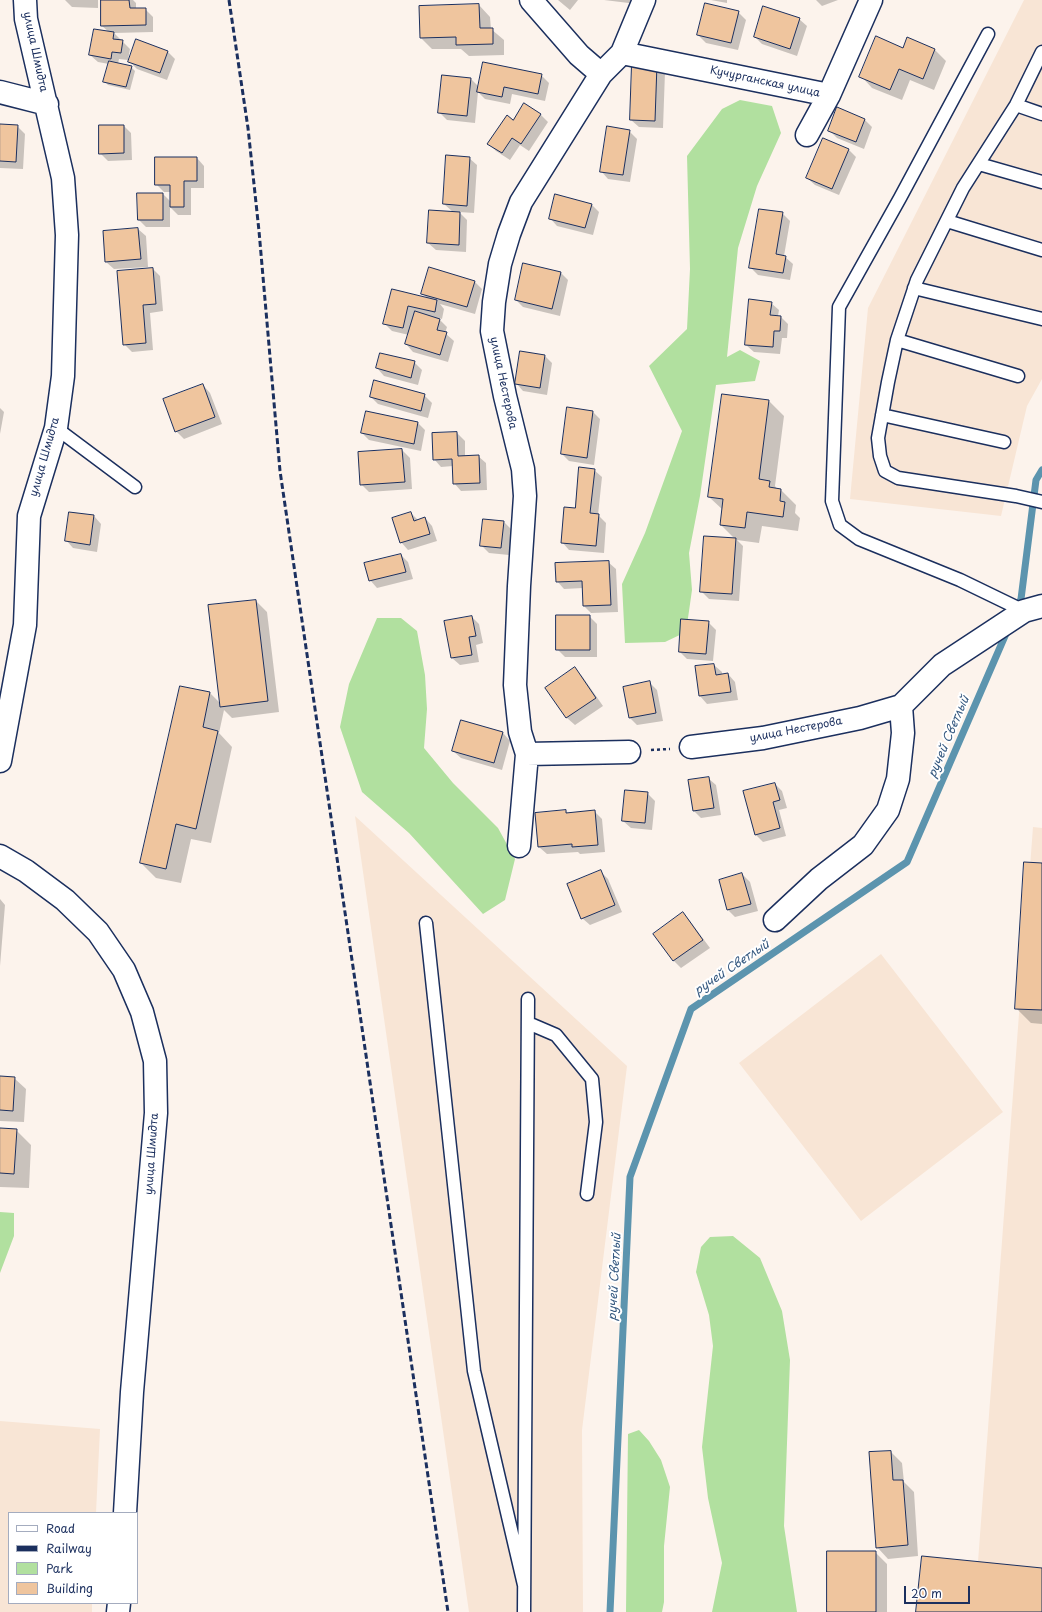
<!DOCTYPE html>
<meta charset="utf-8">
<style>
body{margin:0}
#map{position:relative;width:1042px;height:1612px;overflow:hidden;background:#fcf3ec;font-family:"Playpen Sans",sans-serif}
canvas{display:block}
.legend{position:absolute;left:8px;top:1512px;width:130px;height:92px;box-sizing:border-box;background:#fff;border:1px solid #a4acbf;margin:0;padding:5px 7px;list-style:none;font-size:12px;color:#1b2f5e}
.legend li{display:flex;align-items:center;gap:8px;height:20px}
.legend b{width:20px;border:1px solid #a4acbf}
.scale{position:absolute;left:904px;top:1586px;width:66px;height:18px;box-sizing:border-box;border:2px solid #1b2f5e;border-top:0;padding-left:5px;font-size:12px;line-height:14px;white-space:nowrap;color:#1b2f5e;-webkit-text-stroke:3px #fff;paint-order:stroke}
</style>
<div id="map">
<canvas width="1042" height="1612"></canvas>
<ul class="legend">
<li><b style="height:5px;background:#fff"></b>Road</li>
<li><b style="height:5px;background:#1b2f5e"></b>Railway</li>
<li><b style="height:11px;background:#b1e09f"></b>Park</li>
<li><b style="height:11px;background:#efc59e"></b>Building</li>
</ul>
<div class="scale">20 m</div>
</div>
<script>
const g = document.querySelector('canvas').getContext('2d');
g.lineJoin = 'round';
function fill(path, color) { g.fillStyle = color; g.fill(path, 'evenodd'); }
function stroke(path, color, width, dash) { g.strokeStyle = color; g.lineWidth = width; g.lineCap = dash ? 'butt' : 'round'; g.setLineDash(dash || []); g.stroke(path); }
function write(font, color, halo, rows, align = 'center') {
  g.font = font + ' "Playpen Sans",sans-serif'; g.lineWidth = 4; g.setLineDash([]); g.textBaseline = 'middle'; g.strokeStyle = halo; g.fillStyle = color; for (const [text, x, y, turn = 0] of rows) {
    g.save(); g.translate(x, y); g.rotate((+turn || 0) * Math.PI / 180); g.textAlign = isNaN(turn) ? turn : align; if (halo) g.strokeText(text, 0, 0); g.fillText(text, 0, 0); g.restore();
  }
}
const built = new Path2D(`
 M1024 0H1042V379L1027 406 1001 516 850 499 868 308Z
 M355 816 627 1066 582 1430 583 1612H469Z
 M1033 827 1042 828V1579L977 1575Z
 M881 954 1003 1112 861 1221 739 1063Z
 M0 1421 100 1429 96 1513H9V1603H92V1612H0Z`);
const green = new Path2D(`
 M740 100 772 106 781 133 757 186 738 248 727 357 740 350 760 361 755 381 716 385 700 496 689 553 692 590 686 632 665 642 625 643 622 584 645 533 682 431 649 366 687 329 690 269 687 156 722 109Z
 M377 618H401L417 631 425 675 427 709 424 748 453 783 498 828 515 859 505 900 483 914 409 833 362 792 340 727 349 684Z
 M0 1212 14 1213V1236L0 1273Z
 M733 1236 760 1258 782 1311 790 1360 784 1526 797 1612H712L722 1563 708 1498 702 1447 713 1346 709 1315 696 1272 701 1247 710 1237Z
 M639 1430 649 1441 661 1460 670 1487 664 1546V1602L662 1612H626L628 1434Z`);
const shadow = new Path2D(`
 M65 0H98V8L72 7Z
 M102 0H133L136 3V9H145L153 17V32L114 33 130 49 128 60 119 59 118 64 131 67 135 71 130 90 108 85 104 81 109 64 98 62 90 55 109 32 102 26Z
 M558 0H578L570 10Z
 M604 0H638L637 4Z
 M711 0H727V3Z
 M816 0H838L822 6Z
 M479 5 490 17 491 29 504 40V55L469 56 461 49H432L421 38Z
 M738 12 746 20 738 50 706 43 698 35Z
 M799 19 807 26 797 56 762 44 755 37Z
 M903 49 935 50 946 61 934 90 910 80 902 100 872 88 861 76Z
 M167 51 175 59 167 80 137 69 130 62Z
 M633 64 665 72 663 128 639 127 631 120Z
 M541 75 549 83 545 101 512 94 510 104 485 99 478 92 475 123 447 120 439 112 471 79 479 87Z
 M524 104 541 115 548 122 529 151 520 145 510 160 496 151 488 143 513 121Z
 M838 109 865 120 872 127 864 149 837 138 829 130Z
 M0 125 17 126 25 134 23 169 0 168Z
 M124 126 131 133 132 160 108 161 100 153Z
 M629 131 637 139 630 182 608 179 601 171Z
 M848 149 856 157 839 195 815 185 807 178Z
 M197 158 204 166V188H191V215H178L170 207V227H146L139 220 163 194 171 202V192H164L156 184Z
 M469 158 477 165 474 213 459 212 467 220 466 252 436 250 428 243 453 212 444 204Z
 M591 204 599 212 593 235 557 226 550 218Z
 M782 213 790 221 784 256 793 264 790 280 758 275 750 267Z
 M138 229 146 236 148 267 114 269 106 262Z
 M153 269 160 276 163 311 150 313 153 350 132 352 124 344Z
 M560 272 568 280 560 316 523 307 516 300Z
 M475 282 482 289 475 314 440 304 444 309 442 319 438 318 447 327 445 333 454 341 448 362 413 352 406 344 409 335 392 331 385 324 392 291 428 299 422 293Z
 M771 303 779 310 778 316 781 317 788 324 787 338H782L780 354 754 352 746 345Z
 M545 356 552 363 547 395 523 391 516 383Z
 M414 362 422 370 418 385 384 376 377 368Z
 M203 385 210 393 222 424 184 439 176 431Z
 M424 395 432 403 428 418 378 404 371 397Z
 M769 401 784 416 775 486 777 489 781 490 796 505 795 513 800 518 798 531 762 526 759 543 737 540 743 546 739 601 709 599 701 591 735 539 721 525 723 510 709 497Z
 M0 408 4 412 0 434Z
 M593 412 600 419 594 465 569 461 562 454Z
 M418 423 425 430 421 451 369 440 362 433Z
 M457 433 465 441V456H478L486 463 487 490 461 491 454 483 453 466 441 467 434 459Z
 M402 450 410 458 412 489 369 492 361 484Z
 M594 470 602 477 598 515 606 523 604 553 569 550 562 542Z
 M411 513 418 520 425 518 432 526 437 541 408 550 401 542Z
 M94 516 101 524 97 552 73 548 66 540Z
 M504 522 511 529 509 555 489 553 481 545Z
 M401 555 408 562 413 579 377 588 370 580Z
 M608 562 616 569 618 612 591 613 584 606 583 588 564 589 557 581Z
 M256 601 267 612 279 712 232 718 224 710 219 733 232 747 211 843 191 839 181 883 156 878 141 863 180 687 210 693 221 704Z
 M589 616 597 624V657H565L557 649Z
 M472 617 479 624 483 643 476 645 479 662 460 665 452 658Z
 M708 622 716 630 713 661 687 659 680 652Z
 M714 665 722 672V675L728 674 735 682 738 700 707 704 700 696 696 667Z
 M574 669 582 676 603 706 575 725 567 718 546 688Z
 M650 683 657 690 663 721 637 725 630 718 624 687Z
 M503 733 510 741 502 770 461 758 453 751Z
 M708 778 716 785 721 815 701 818 694 811Z
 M775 784 782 791 787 808 779 810 786 836 763 842 755 834Z
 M647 793 655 801 652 830 631 828 623 821Z
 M566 811 568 813 594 811 602 819 605 852 580 854 578 852 547 854 539 847 536 814Z
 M1042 864V1024L1031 1023 1016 1008Z
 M600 871 608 879 622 912 590 925 582 918Z
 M742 874 750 882 758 911 735 917 728 910Z
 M0 899 5 905 0 966Z
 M683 913 690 921 710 948 681 968 674 961 654 934Z
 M0 1077 14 1078 26 1089 24 1122 0 1121Z
 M0 1129 16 1130 31 1145 29 1188 0 1187Z
 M891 1452 902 1463 904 1482 914 1492 918 1556 888 1559 877 1547Z
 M875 1552 887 1564V1612H828Z`);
const stream = new Path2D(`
 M1017 608 1021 599 1036 480 1042 470
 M610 1612 630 1177 691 1009 907 862 1008 629`);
const building = new Path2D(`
 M101 0H129L130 8H146V25L101 26Z
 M705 3 739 11 731 43 697 35Z
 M479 4 480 28H493V44L456 45V37L420 38 419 6Z
 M763 6 800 18 790 49 754 37Z
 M94 29 114 32 113 39 123 40 121 53 112 52 111 59 89 55Z
 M876 36 903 48 907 37 935 49 923 79 899 69 890 90 859 77Z
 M136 39 168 51 160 73 128 62Z
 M109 61 132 66 126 87 103 82Z
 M483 62 542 74 538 94 504 87 502 97 477 92Z
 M632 63 657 64 655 121 630 120Z
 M442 75 471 78 467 116 438 113Z
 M524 103 541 114 521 144 512 138 502 153 487 144 507 115 513 120Z
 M837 107 865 119 856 142 828 131Z
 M0 124 18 125 16 162 0 161Z
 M99 125H124V153L99 154Z
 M607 126 630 130 623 175 600 172Z
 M823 138 849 149 832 189 806 178Z
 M446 155 470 157 467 206 443 204Z
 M155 157H197V181H184V207H170V185H155Z
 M137 193H163V220H138Z
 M555 194 592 204 585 228 549 219Z
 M759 209 783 212 776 254 786 256 783 273 749 268Z
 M429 210 460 212 459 245 427 243Z
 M138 228 141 259 105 262 103 231Z
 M523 263 561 272 552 309 515 300Z
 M429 267 475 281 467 307 421 294Z
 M153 268 156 304 143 305 146 343 123 345 117 271Z
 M392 289 437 300 435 312 408 306 403 328 383 324Z
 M749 299 772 302 770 315 781 316 780 331H774L773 347 745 345Z
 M415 311 440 319 437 330 447 332 440 355 405 344Z
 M520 351 545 355 540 388 515 384Z
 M380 353 415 361 411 378 376 368Z
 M374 380 425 394 421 411 370 397Z
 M203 384 215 417 175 432 163 399Z
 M722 394 769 400 759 479 770 481 769 487 781 489 780 501 785 502 783 517 747 512 745 528 720 525 723 499 708 497Z
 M567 407 593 411 587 458 561 454Z
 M366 411 418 422 414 444 361 433Z
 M457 432 458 456 479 455 480 483 453 484 452 459 433 460 432 433Z
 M402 449 405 482 360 485 358 452Z
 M579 467 595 469 590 513 599 514 596 546 561 543 564 507 575 508Z
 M69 512 94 515 90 545 65 541Z
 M411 512 414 521 425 517 430 534 400 543 392 518Z
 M483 519 504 521 501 548 480 546Z
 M704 536 736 538 732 594 700 592Z
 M401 554 406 572 369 581 364 563Z
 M609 561 611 605 583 606 582 581 556 582 555 563Z
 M256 600 268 701 220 707 208 605Z
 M556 615H590V650H556Z
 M472 616 476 636 469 637 472 655 451 658 444 621Z
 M681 619 709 621 706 654 679 652Z
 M714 664 716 675 728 673 731 692 699 696 695 666Z
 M575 667 596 698 566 718 545 688Z
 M650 681 656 713 629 718 623 687Z
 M180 686 210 692 203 727 218 731 196 829 176 824 166 869 140 863Z
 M461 720 503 732 494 763 452 751Z
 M709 777 714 808 693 811 688 780Z
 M775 783 780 800 773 802 780 828 755 835 743 791Z
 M625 790 648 792 645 823 622 821Z
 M566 810V813L595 810 598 845 572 847V844L538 847 535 813Z
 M1024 862 1042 863V1010L1015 1009Z
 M601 870 615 905 581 919 567 884Z
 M742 873 751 904 727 910 719 880Z
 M683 912 703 940 673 961 653 934Z
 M0 1076 15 1077 13 1111 0 1110Z
 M0 1128 17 1129 14 1174 0 1173Z
 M891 1451 893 1480H903L908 1545 876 1548 869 1452Z
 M827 1551H876V1612H827Z
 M922 1556 1042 1568V1612H916Z`);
const path = new Path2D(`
 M651 750 670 749`);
const lane = new Path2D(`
 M988 34 900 198 839 307 832 501 840 525 859 539 960 580 1024 611
 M1042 52 1016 105 963 188 917 280 897 340 888 382 878 438 880 456 885 471 898 478 1016 496 1042 502
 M1016 105 1042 114
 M979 164 1042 182
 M947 221 1042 250
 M914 288 1042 319
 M897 340 1018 376
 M882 415 1004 442
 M56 428 135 487
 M426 923 474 1371 524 1585
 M528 1023 556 1035 592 1079 596 1122 587 1194
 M524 1612 528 999`);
const street = new Path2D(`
 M531 0 579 55 601 74
 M622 53 829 95
 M0 92 47 104
 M807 135 829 95 871 0
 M691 747 763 738 860 718 901 706 942 665 1024 611 1042 606
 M527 754 629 752
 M0 761 25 625 29 516 56 428 63 376 67 235 63 178 26 19 25 0
 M519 846 527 754 520 732 515 685 519 586 525 496 523 469 505 396 492 331 494 302 500 264 509 234 521 202 601 74 622 53 644 0
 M0 856 26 871 65 900 98 932 124 970 142 1012 155 1061 156 1113 132 1392 125 1513
 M775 920 819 879 863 845 888 810 898 779 903 733 901 706
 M118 1612 119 1603`);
const rail = new Path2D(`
 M229 0 248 128 259 231 280 471 448 1612`);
const streetNames = [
 ["улица Шмидта",35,52,78],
 ["Кучурганская улица",765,82,12],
 ["улица Нестерова",503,383,78],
 ["улица Шмидта",45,457,-74],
 ["улица Нестерова",796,730,-11],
 ["улица Шмидта",152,1154,-86]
];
const waterNames = [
 ["ручей Светлый",949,737,-67],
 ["ручей Светлый",732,968,-34],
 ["ручей Светлый",615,1277,-87]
];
fill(built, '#f8e5d5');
fill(green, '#b1e09f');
fill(shadow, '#0003');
stroke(stream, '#5c94ae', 7);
fill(building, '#efc59e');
stroke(building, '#1b2f5e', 1);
stroke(lane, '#1b2f5e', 15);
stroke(street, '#1b2f5e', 25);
stroke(path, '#1b2f5e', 2.5, [3, 3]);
stroke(lane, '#fff', 12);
stroke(street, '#fff', 22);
stroke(rail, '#1b2f5e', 3, [6, 3]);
write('11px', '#1b2f5e', '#fff', streetNames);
write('italic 12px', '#365980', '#fff', waterNames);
</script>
